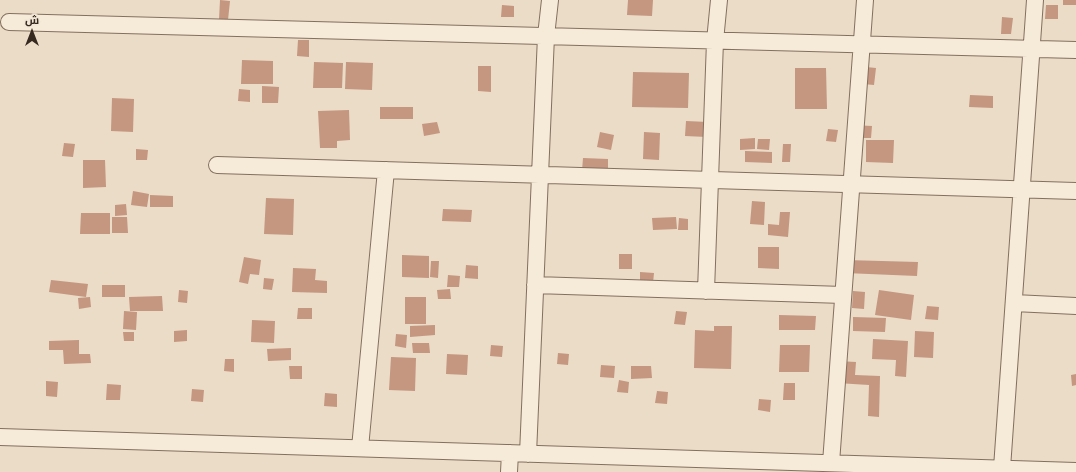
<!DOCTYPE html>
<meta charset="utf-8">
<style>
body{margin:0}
#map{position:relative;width:1076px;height:472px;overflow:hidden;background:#eadcc7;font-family:"Crimson Pro",Cairo,serif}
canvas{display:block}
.north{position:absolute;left:12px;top:12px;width:40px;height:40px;-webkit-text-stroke:3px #f2e7d6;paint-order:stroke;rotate:0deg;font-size:11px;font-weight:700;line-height:16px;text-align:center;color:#362920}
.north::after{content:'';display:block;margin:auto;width:14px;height:18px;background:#362920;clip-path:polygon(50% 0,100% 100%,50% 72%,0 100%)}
</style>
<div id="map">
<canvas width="1076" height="472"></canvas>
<div class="north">ش</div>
</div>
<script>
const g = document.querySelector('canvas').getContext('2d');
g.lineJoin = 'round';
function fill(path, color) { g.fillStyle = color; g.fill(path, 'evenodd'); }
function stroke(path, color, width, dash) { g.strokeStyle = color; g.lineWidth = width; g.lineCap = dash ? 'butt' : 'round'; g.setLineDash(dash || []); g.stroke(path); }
const building = new Path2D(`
 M220 0 230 1 228 20H219Z
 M628 0H653L652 16 627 15Z
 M1063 0H1076V5H1063Z
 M502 5 514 6V17H501Z
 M1046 5H1058V19H1045Z
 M1002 17 1013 18 1011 34H1001Z
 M298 40H309V57L297 56Z
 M242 60 273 61V84H241Z
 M314 62 343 63 342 88H313Z
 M346 62 373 63 372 90 345 89Z
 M478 66H491V92L478 91Z
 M866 67 876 68 874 85 863 84Z
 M795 68H826L827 109H795Z
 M633 72 689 73 688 108 632 107Z
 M262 86 279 87 278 103H262Z
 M239 89 250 90V102L238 101Z
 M970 95 993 96V108L969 107Z
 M112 98 134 99 133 132 111 131Z
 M380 107H413V119H380Z
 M349 110 350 140 337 141V148H320L318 111Z
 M686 121 708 122 707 137 685 136Z
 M437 122 440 133 424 136 422 124Z
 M852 125 872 126 871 138H851Z
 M828 129 838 130 836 142 826 141Z
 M600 132 614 135 611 150 597 147Z
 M644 132 660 133 659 160 643 159Z
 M755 138V149L740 150V139Z
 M758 139H770L769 150 757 149Z
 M866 140H894L893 163 866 162Z
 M64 143 75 144 73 157 62 156Z
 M783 144H791L790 162H782Z
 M136 149 148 150 147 160H136Z
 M745 151 772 152V163L745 162Z
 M583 158 608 159V172L582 171Z
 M83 160H105L106 187 83 188Z
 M133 191 149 194 147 207 131 205Z
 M150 195 173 196V207H150Z
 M266 198 294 199 293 235 264 234Z
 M752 201 765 202 764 225 750 224Z
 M126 204 127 215 115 216V205Z
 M443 209 472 210 471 222 442 221Z
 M780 212H790L788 237 768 235V224L779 225Z
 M81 213H110V234H80Z
 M112 217H127L128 233H112Z
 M676 217 677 229 653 230 652 218Z
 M679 218 688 219V230H678Z
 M758 247H779V269L758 268Z
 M619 254H632V269H619Z
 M402 255 429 256V278L402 277Z
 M244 257 261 260 259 275 250 274 248 284 239 282Z
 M845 260 918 262 917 276 845 273Z
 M431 261H439L438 278 430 277Z
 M466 265 478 266V279L465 278Z
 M293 268 316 269 315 280 327 281V293L292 292Z
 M640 272 654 273 653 283H640Z
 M448 275 460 276 459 287H447Z
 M264 278 274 279 272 290 263 289Z
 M51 280 88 284 86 297 49 292Z
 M102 285H125V297H102Z
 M450 289 451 299H438L437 290Z
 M179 290 188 291 187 303 178 302Z
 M879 290 914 295 911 320 875 315Z
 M853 291 865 292 864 309 852 308Z
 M162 296 163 311H130L129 297Z
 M90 297 91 307 79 309 78 298Z
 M405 297H426V324H405Z
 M927 306 939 307 938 320 925 319Z
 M298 308H312V319H297Z
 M124 311 137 312 136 330 123 329Z
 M676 311 687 312 685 325 674 324Z
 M779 315 816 316 815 330H779Z
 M853 317 886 318 885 332 853 331Z
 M252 320 275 321 274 343 251 342Z
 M435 325V335L410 337V326Z
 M714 326H732L731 369 694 368 695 330 714 331Z
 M187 330V341L174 342V331Z
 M915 331 934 332 933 358 914 357Z
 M123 332H134V341H124Z
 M396 334 407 335 406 348 395 346Z
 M873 339 908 341 906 377 895 376 896 360 872 359Z
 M79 340V354H90L91 363 64 364 63 350H49V341Z
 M412 343H429L430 353H413Z
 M491 345 503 346 502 357 490 356Z
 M780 345H810L809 372H779Z
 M291 348V360L268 361 267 349Z
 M558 353 569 354 568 365 557 364Z
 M447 354 468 355 467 375 446 374Z
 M391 357 416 358 415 391 389 390Z
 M225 359H234V372L224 371Z
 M838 361 856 362 855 375 880 376 879 417 868 416 869 385 837 383Z
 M601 365 615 366 614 378 600 377Z
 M289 366H302V379H290Z
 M631 366H651L652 378 631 379Z
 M1076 374V385L1072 386 1071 375Z
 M619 380 629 382 628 393 617 392Z
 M46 381 58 382 57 397 46 396Z
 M784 383H795V400H783Z
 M107 384 121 385 120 400H106Z
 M192 389 204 390 203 402 191 401Z
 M657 391 668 392 667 404 655 403Z
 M325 393 337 394V407L324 406Z
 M759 399 771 400 770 412 758 410Z`);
const street = new Path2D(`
 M9 22 1076 50
 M217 165 1076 191
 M535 285 843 295
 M706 291 715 41 719 0
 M1014 303 1076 306
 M0 437 1076 471
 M360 448 386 170
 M528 454 546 36 550 0
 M831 463 865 0
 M1002 468 1035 0
 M509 472 510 453`);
fill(building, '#c59680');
stroke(street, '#846f5e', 18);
stroke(street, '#f6ebd9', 16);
</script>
